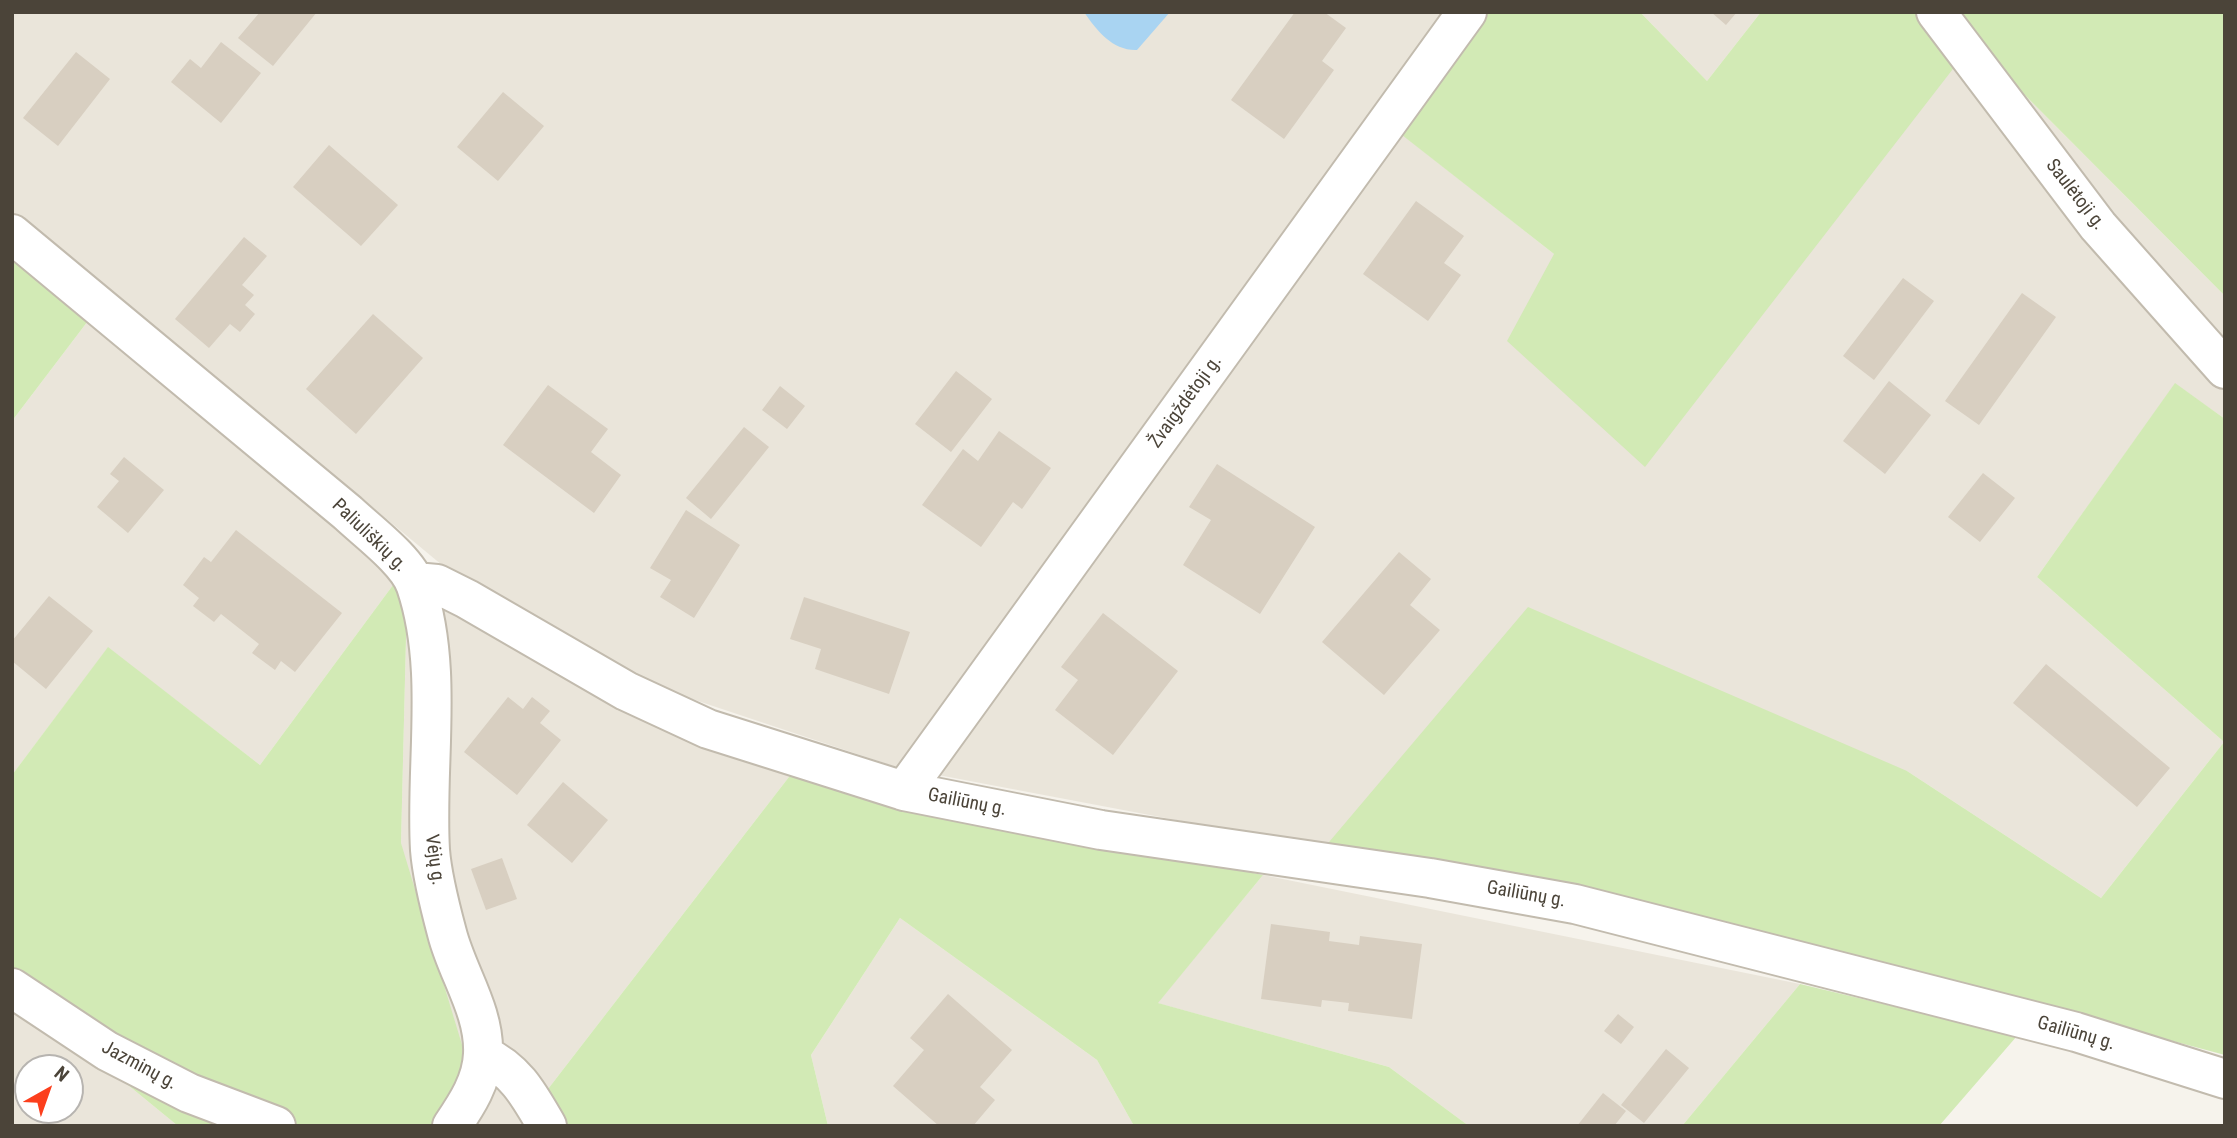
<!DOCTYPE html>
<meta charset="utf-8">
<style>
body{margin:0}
#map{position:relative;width:2237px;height:1138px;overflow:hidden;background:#f6f3ec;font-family:"Roboto Condensed",sans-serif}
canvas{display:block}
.frame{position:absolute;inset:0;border:14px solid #4b4439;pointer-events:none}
.north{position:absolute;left:14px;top:1054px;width:70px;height:70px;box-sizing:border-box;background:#fff;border:2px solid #b7b4b0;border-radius:50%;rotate:40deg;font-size:19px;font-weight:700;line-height:28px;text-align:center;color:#4b4439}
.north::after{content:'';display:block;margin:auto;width:24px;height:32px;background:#fc3f1d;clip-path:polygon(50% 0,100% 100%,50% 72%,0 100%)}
</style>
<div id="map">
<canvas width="2237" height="1138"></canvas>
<div class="frame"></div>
<div class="north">N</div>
</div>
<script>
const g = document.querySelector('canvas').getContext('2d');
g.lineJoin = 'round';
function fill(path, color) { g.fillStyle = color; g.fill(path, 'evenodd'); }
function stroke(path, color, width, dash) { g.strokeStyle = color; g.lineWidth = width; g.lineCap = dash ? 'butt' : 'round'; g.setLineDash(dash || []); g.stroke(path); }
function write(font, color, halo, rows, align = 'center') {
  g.font = font + ' "Roboto Condensed",sans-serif'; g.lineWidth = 6; g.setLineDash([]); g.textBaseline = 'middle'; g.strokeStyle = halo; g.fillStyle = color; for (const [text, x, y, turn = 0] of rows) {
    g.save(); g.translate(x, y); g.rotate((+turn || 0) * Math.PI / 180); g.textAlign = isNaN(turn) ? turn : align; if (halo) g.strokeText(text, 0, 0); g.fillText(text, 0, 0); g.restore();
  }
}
const residential = new Path2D(`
 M12 12H1489L1403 135 1554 254 1973 43 2225 296V419L2175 384 2037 577 2224 742 2101 898 1907 771 1324 848 896 767 644 683 460 580 76 261 12 213Z
 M1640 12H1761L1707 81Z
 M94 313 396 581 260 765 108 648 12 775V421Z
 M407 597 483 626 792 773 548 1089 564 1126H438L401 843Z
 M1263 875 1800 984 1682 1126H1469L1389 1067 1157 1003Z
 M900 918 1097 1060 1134 1126H828L811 1055Z
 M12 990 178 1126H12ZM28 1068H70V1110H28Z`);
const green = new Path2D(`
 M1489 12H1640L1707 81 1761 12H2225V296L1973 43 1645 467 1507 341 1554 254 1402 135Z
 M12 252 94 313 12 421Z
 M2175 383 2225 419V1055L2113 1025 1324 848 1528 607 1907 771 2101 898 2224 742 2037 577Z
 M396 581 407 597 401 843 466 1058 446 1116 438 1126H178L12 990V775L108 647 260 765Z
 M792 773 894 801 1263 875 1158 1003 1389 1067 1469 1126H1134L1097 1060 900 918 811 1055 828 1126H564L548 1089Z
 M1800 984 2017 1036 1939 1126H1682Z`);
const water = new Path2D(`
 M1084 12H1170L1137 50C1113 51 1097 31 1084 12Z`);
const building = new Path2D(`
 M260 12H317L273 66 238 38Z
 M1295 12H1324L1346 28 1322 61 1334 70 1284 139 1231 100Z
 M1711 12H1737L1726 25Z
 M221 42 261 73 221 123 171 82 190 59 201 68Z
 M76 52 110 79 58 146 23 118Z
 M503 92 544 126 498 181 457 147Z
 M329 145 398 205 361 246 293 187Z
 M1416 201 1464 236 1444 263 1461 275 1428 321 1363 274Z
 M244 237 267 256 242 285 254 295 245 305 255 314 240 332 230 324 209 348 175 319Z
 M1903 278 1934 301 1874 380 1843 356Z
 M2022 293 2056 317 1979 425 1945 401Z
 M373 314 423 358 356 434 306 389Z
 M956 371 992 399 951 452 915 424Z
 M1889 381 1931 415 1885 474 1843 441Z
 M548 385 608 429 591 452 621 475 594 513 503 445Z
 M780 386 805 406 787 429 762 410Z
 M744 427 769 447 711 519 686 498Z
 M999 431 1051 468 1022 509 1013 502 981 547 922 505 963 449 978 461Z
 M124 457 164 490 128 533 97 507 119 481 110 474Z
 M1217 464 1315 527 1260 614 1183 565 1211 520 1189 507Z
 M1983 473 2015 498 1980 542 1948 517Z
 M686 510 740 545 694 618 660 597 671 580 650 568Z
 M236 530 342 613 295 672 281 661 275 670 252 653 259 644 221 614 214 622 193 606 199 598 183 585 204 557 211 562Z
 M1399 552 1431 579 1410 605 1440 630 1384 695 1322 642Z
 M49 596 93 631 46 689 12 661V641Z
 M804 597 910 632 889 694 815 669 821 649 790 639Z
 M1103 613 1178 671 1113 755 1055 710 1078 680 1061 667Z
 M2046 664 2170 768 2137 807 2013 703Z
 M508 697 523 709 532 697 550 711 540 723 561 740 517 795 464 752Z
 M563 782 608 820 572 863 527 825Z
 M502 858 517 899 486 910 471 869Z
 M1271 924 1330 932 1329 941 1359 945 1360 936 1422 944 1412 1019 1348 1011 1349 1003 1322 1000 1321 1007 1261 999Z
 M948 994 1012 1050 980 1087 995 1100 973 1126H939L893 1086 924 1050 910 1038Z
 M1618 1014 1634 1027 1621 1044 1604 1031Z
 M1666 1049 1689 1068 1644 1123 1621 1105Z
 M1603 1093 1626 1111 1614 1126H1577Z`);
const street = new Path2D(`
 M1936 12 2098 226 2225 369
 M12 234 348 513C367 531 408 561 416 586 444 669 425 763 430 850 432 876 440 907 447 933 457 973 485 1011 483 1054 482 1081 467 1104 452 1126
 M415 582 437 584 467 599 626 691 708 729 904 791 1101 830 1430 878 1575 904 2076 1032 2225 1079
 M904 791 1467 12
 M12 988 107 1051 189 1093 276 1126
 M483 1055C516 1070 529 1095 547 1126`);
const streetNames = [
 ["Saulėtoji g.",2075,195,52],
 ["Žvaigždėtoji g.",1186,402,-54],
 ["Paliuliškių g.",369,536,44],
 ["Gailiūnų g.",967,803,11],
 ["Vėjų g.",434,860,82],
 ["Gailiūnų g.",1526,895,10],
 ["Gailiūnų g.",2076,1034,16],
 ["Jazminų g.",139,1066,28]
];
fill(residential, '#eae5da');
fill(green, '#d2eab5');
fill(water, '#a9d4f2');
fill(building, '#d8cfc1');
stroke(street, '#c2bbae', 42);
stroke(street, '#fff', 38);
write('19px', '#4b4439', '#fff', streetNames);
</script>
